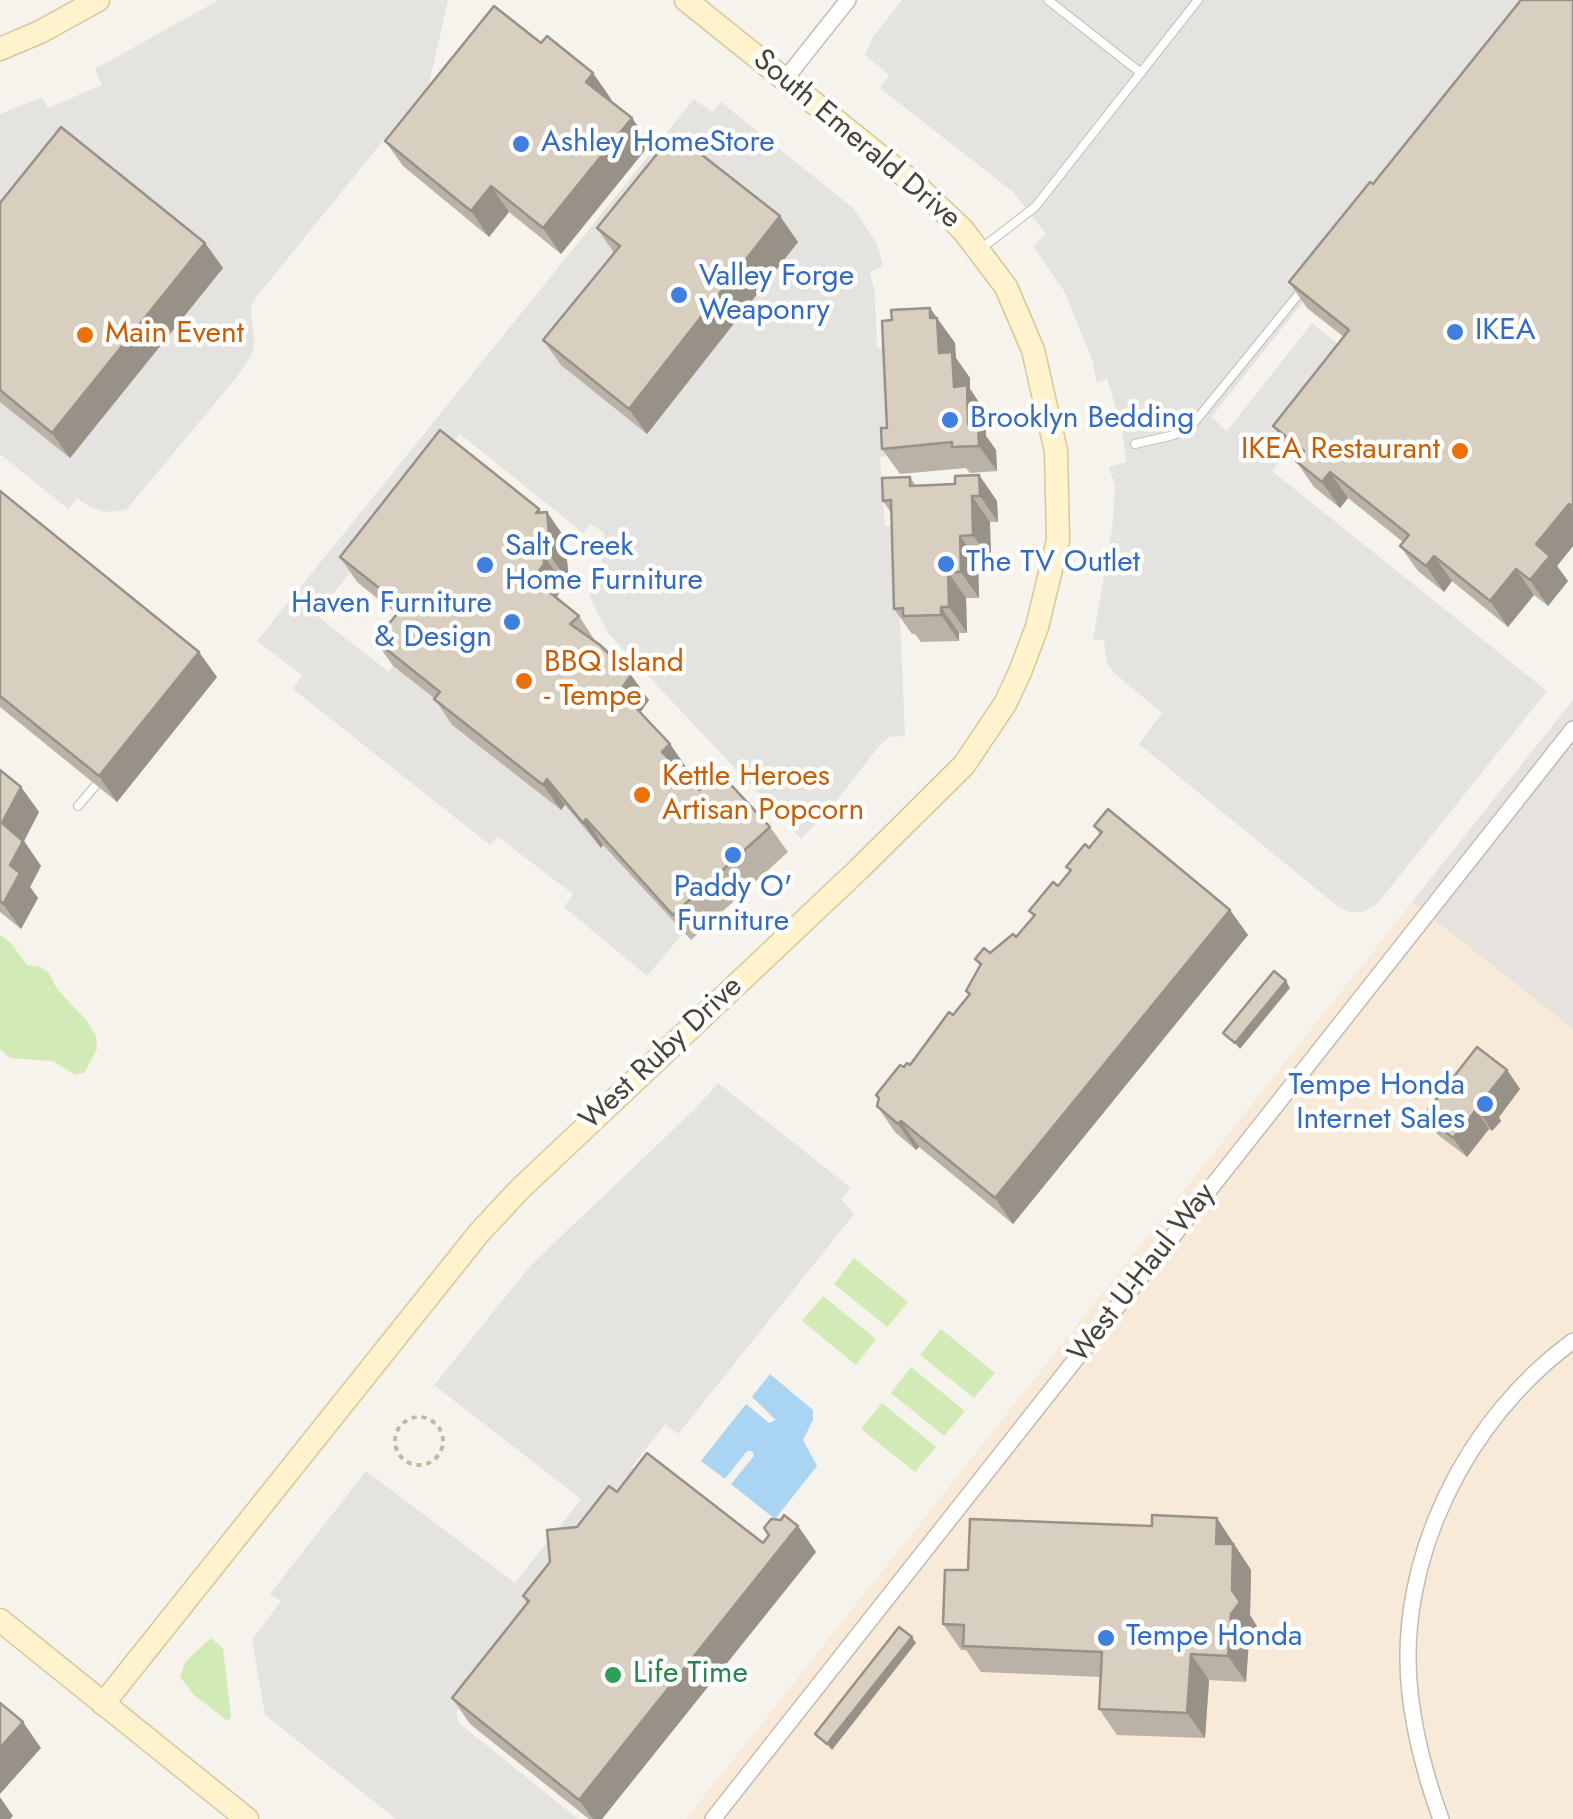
<!DOCTYPE html>
<style>
body{margin:0}
canvas{display:block;background:#f6f3ec}
</style>
<canvas width="1573" height="1819"></canvas>
<script>
const g = document.querySelector('canvas').getContext('2d');
g.lineJoin = 'round';
function fill(path, color) { g.fillStyle = color; g.fill(path, 'evenodd'); }
function stroke(path, color, width, dash) { g.strokeStyle = color; g.lineWidth = width; g.lineCap = dash ? 'butt' : 'round'; g.setLineDash(dash || []); g.stroke(path); }
function write(font, color, halo, rows, align = 'center') {
  g.font = font + ' Jost,sans-serif'; g.lineWidth = 9; g.setLineDash([]); g.textBaseline = 'middle'; g.strokeStyle = halo; g.fillStyle = color; for (const [text, x, y, turn = 0] of rows) {
    g.save(); g.translate(x, y); g.rotate((+turn || 0) * Math.PI / 180); g.textAlign = isNaN(turn) ? turn : align; if (halo) g.strokeText(text, 0, 0); g.fillText(text, 0, 0); g.restore();
  }
}
const commercial = new Path2D(`
 M1412 902 1573 1029V1819H686Z`);
const industrial = new Path2D(`
 M1573 700V1029L1412 902Z`);
const green = new Path2D(`
 M0 935 11 943 27 965 41 967 49 973 57 989 87 1021 96 1036 97 1049 85 1072 75 1075 53 1061 10 1058 0 1049Z
 M854 1258 908 1302 887 1327 834 1284Z
 M823 1296 876 1339 856 1365 802 1321Z
 M941 1329 995 1373 974 1398 920 1355Z
 M911 1367 965 1411 944 1436 891 1393Z
 M882 1403 936 1447 915 1472 861 1429Z
 M211 1638 223 1648 231 1717 228 1721 195 1696 180 1677 186 1661Z`);
const parking = new Path2D(`
 M219 0H448L429 84 254 300 251 309 254 342 252 354 240 373 126 510 108 512 90 507 77 498 68 509 0 454V114L42 97 48 108 102 85 95 69Z
 M902 0H1545L1211 417 1227 431 1312 323 1359 361 1272 471 1547 691 1377 904 1363 912H1349L1336 905 1139 744 1162 713 1113 672 1107 663 1104 640H1093L1113 522 1115 486 1109 467 1126 462 1122 427 1107 378 1097 383 1092 359 1064 291 1033 246 1046 234 1013 192 880 88 889 75 865 55 873 37Z
 M694 99 712 112 721 102 853 208 877 244 883 266 870 272 875 293 877 348 889 347 892 455 880 457 885 526H896L905 736 889 737 879 746 831 808 801 839 608 633 590 598 589 587 600 585 604 533 591 524 583 533 460 434 318 613 322 620 389 672 393 666 458 717 452 725 561 810 565 805 601 848 603 845 684 932 647 976 564 907 573 894 498 837 490 845 293 689 302 675 257 641Z
 M718 1083 851 1188 841 1199 854 1214 678 1434 665 1424 632 1467 644 1476 456 1712 459 1723 578 1819H396L265 1715 252 1640 281 1601 270 1594 366 1471 515 1583 581 1499 434 1385 532 1264 696 1108Z`);
const water = new Path2D(`
 M770 1374 813 1410V1420L803 1440 817 1466 775 1519 731 1484 754 1456 752 1451H747L725 1479 701 1461 746 1404 769 1423 776 1420 752 1397Z`);
const path = new Path2D(`
 M395 1441a24 24 0 1 1 48 0a24 24 0 1 1-48 0Z`);
const lane = new Path2D(`
 M1048 0 1141 73
 M982 248 1035 207 1198 0
 M1135 444 1174 435 1193 424 1302 290
 M78 806 96 785`);
const street = new Path2D(`
 M786 78 848 0
 M713 1819 1573 729
 M1441 1819C1426 1778 1415 1737 1410 1693 1395 1561 1466 1419 1573 1341`);
const secondary = new Path2D(`
 M0 49 40 32 98 0
 M0 1620 247 1819
 M103 1704 479 1233 519 1190 858 870 964 765 1005 704 1020 672 1037 627 1058 540 1056 451 1033 350 1006 287 963 230 916 185 686 0`);
const wall = new Path2D(`
 M1573 0V546L1557 566 1568 581 1548 606 1534 595 1508 627 1452 581 1444 592 1418 571 1400 546 1403 542 1348 498 1340 508 1314 487 1296 461 1299 458 1291 451 1273 426 1344 337 1307 308 1289 282 1373 184Z
 M541 43 593 73 611 99 610 101 632 118 650 144 561 254 509 212 489 237 403 166 385 141Z
 M0 203 205 243 223 268 70 458 0 402Z
 M597 228 798 242 647 434 561 365 543 340 614 253Z
 M936 318 955 343 956 358 970 378V389L985 411 986 436 996 450 997 471 970 473 966 468 900 474 882 449 887 428Z
 M979 475 997 501 998 522H990L991 561H978L979 598H966L967 633H959V641L921 642 915 634H912L894 609 891 513 883 501 910 477 916 486 955 484Z
 M0 491 217 677 117 802 0 707Z
 M542 512 565 538 569 582 562 581V589L556 598 579 616 596 642 649 700 640 713 670 744 688 770 684 774 699 790 770 827 788 852 691 940 603 845 601 848 565 805 561 810 452 725 434 698 393 666 375 640 397 614 357 582 340 557Z
 M0 770 21 787 39 812 24 841 41 866 30 887 38 898 21 929 0 912Z
 M1094 826 1230 910 1248 935 1013 1224 919 1147 916 1150 895 1132 877 1106 879 1100 876 1095 904 1067 910 1065 969 995 966 991 980 966 975 959 990 953 1016 937 1033 916 1029 911 1058 886 1070 871 1066 867 1089 848 1100 835Z
 M1507 1070 1520 1089 1499 1117 1501 1121 1492 1131 1489 1129 1467 1157 1437 1134 1424 1115Z
 M617 1492 763 1543 798 1526 816 1552 602 1819H589L470 1724 452 1698 527 1603 523 1596 577 1527Z
 M1235 1543V1546L1251 1570 1250 1615 1258 1628 1249 1640 1246 1682 1209 1680 1205 1738 1117 1735 1099 1709 1101 1677 981 1672 966 1650H961L943 1624Z`);
const shadedWall = new Path2D(`
 M593 73 611 99 604 107 586 82Z
 M632 118 650 144 561 254 543 228Z
 M491 186 509 212 489 237 471 211Z
 M780 216 798 242 647 434 629 409Z
 M205 243 223 268 70 458 52 433Z
 M930 308 955 343 956 358 970 378V389L985 411 986 436 996 450 997 471 979 446 968 424 939 353 930 318Z
 M1330 472 1348 498 1340 508 1322 482Z
 M979 475 997 501 998 522 980 496Z
 M972 496 990 522 991 561 973 535Z
 M1569 504 1573 510V546L1557 566 1568 581 1548 606 1530 580 1536 544Z
 M539 509 548 521 547 512 565 538 569 582 551 557 536 513Z
 M960 536 978 561 979 598 961 572Z
 M544 556 562 581V589L551 605 533 579Z
 M1434 556 1452 581 1444 592 1426 566Z
 M1516 569 1534 595 1508 627 1490 601Z
 M948 572 966 598 967 633 949 607Z
 M941 607 959 633V641L941 615Z
 M199 652 217 677 117 802 99 776Z
 M631 675 649 700 638 716 620 691Z
 M670 744 688 770 680 778 662 752Z
 M547 779 565 805 561 810 543 785Z
 M21 787 39 812 24 841 41 866 30 887 38 898 21 929 3 904 10 865 2 823Z
 M586 819 603 845 601 848 583 823Z
 M1230 910 1248 935 1013 1224 995 1198Z
 M1286 981 1290 988 1240 1049 1235 1043Z
 M1507 1070 1520 1089 1499 1117 1501 1121 1492 1131 1479 1112 1484 1099Z
 M1476 1110 1489 1129 1467 1157 1453 1138Z
 M901 1121 919 1147 916 1150 898 1124Z
 M1217 1518 1251 1570 1250 1615 1258 1628 1249 1640 1246 1682 1228 1656 1232 1590 1216 1544Z
 M798 1526 816 1552 602 1819H593L579 1800Z
 M912 1637 916 1643 832 1750 827 1744Z
 M1191 1654 1209 1680 1205 1738 1187 1713Z
 M23 1722 41 1748 0 1794V1748Z
 M0 1797 13 1816 10 1819H0Z`);
const building = new Path2D(`
 M1521 0H1573V507L1569 504 1536 544 1550 556 1530 580 1516 569 1490 601 1434 556 1426 566 1400 546 1409 535 1330 472 1322 482 1296 461 1304 451 1273 426 1349 330 1289 282 1370 182 1373 184Z
 M494 6 541 43 547 36 593 73 586 82 632 118 543 228 491 186 471 211 385 141Z
 M61 127 205 243 52 433 0 390V203Z
 M674 133 780 216 629 409 543 340 620 246 597 228Z
 M930 308V318H937L939 353 952 352 954 387 967 385 968 424H978L979 446 952 447V442L882 449 881 428H887L882 321 892 320 891 310Z
 M440 430 539 509 536 513 547 512 551 557 544 556V564L533 579 579 616 570 624 600 645 631 675 620 691 670 744 662 752 699 790 720 773 770 827 673 915 586 819 583 823 547 779 543 785 434 699 440 692 375 640 403 607 340 557Z
 M979 475 980 496H972L973 535 960 536 961 572H948L949 607H941V615L903 616V608L894 609 891 500 883 501 882 478 910 477V486L955 484V476Z
 M0 491 199 652 99 776 0 696Z
 M0 770 21 787 2 823 23 841 10 865 20 873 3 904 0 901Z
 M1108 809 1230 910 995 1198 901 1121 898 1124 877 1106 879 1098 876 1095 900 1065 904 1067 907 1063 910 1065 949 1012 953 1015 970 994 966 991 981 964 975 959 984 948 990 953 1013 934 1016 937 1035 915 1029 911 1053 882 1058 886 1071 870 1066 867 1085 844 1089 848 1102 832 1094 826Z
 M1274 971 1286 981 1235 1043 1223 1033Z
 M1477 1047 1507 1070 1484 1099 1487 1101 1479 1112 1476 1110 1453 1138 1424 1115Z
 M647 1453 763 1543 769 1535 764 1528 771 1519 781 1520 784 1515 798 1526 579 1800 452 1698 529 1601 523 1596 550 1562 547 1530 577 1527 609 1486 617 1492Z
 M1152 1515 1217 1518 1216 1544H1233L1232 1590 1240 1602 1231 1614 1228 1656 1191 1654 1187 1713 1099 1709 1102 1652 963 1646 964 1625 943 1624 945 1570H968L970 1519 1152 1526Z
 M899 1627 912 1637 827 1744 815 1734Z
 M0 1703 23 1722 0 1748Z`);
const markers = [
 [521,144,10,"#3f7fe0"],
 [679,295,10,"#3f7fe0"],
 [1455,332,10,"#3f7fe0"],
 [85,335,10,"#e8710a"],
 [950,420,10,"#3f7fe0"],
 [1460,451,10,"#e8710a"],
 [946,564,10,"#3f7fe0"],
 [485,565,10,"#3f7fe0"],
 [512,622,10,"#3f7fe0"],
 [524,681,10,"#e8710a"],
 [642,795,10,"#e8710a"],
 [733,855,10,"#3f7fe0"],
 [1485,1104,10,"#3f7fe0"],
 [1106,1638,10,"#3f7fe0"],
 [613,1675,10,"#2e9e5b"]
];
const streetNames = [
 ["South Emerald Drive",856,140,40],
 ["West Ruby Drive",662,1054,-43],
 ["West U-Haul Way",1143,1274,-52]
];
const shopNames = [
 ["Ashley HomeStore",541,144],
 ["Valley Forge",699,278],
 ["Weaponry",699,312],
 ["IKEA",1475,332],
 ["Brooklyn Bedding",970,420],
 ["Salt Creek",505,548],
 ["Home Furniture",505,582],
 ["The TV Outlet",966,564],
 ["Haven Furniture",492,605,"right"],
 ["& Design",492,639,"right"],
 ["Paddy O'",733,889,"center"],
 ["Furniture",733,923,"center"],
 ["Tempe Honda",1465,1087,"right"],
 ["Internet Sales",1465,1121,"right"],
 ["Tempe Honda",1126,1638]
];
const foodNames = [
 ["Main Event",105,335],
 ["IKEA Restaurant",1440,451,"right"],
 ["BBQ Island",544,664],
 ["- Tempe",544,698],
 ["Kettle Heroes",662,778],
 ["Artisan Popcorn",662,812]
];
const leisureNames = [
 ["Life Time",633,1675]
];
fill(commercial, '#f7ead8');
fill(industrial, '#e6e2dd');
fill(green, '#d2eab5');
fill(parking, '#e5e3e0');
fill(water, '#a9d4f2');
stroke(lane, '#c2bbae', 10);
stroke(street, '#c2bbae', 18);
stroke(secondary, '#d6c79b', 25);
stroke(path, '#c4b79f', 4, [5, 5]);
stroke(lane, '#fff', 8);
stroke(street, '#fff', 15);
stroke(secondary, '#fff3cd', 22);
fill(wall, '#bab2a6');
fill(shadedWall, '#979187');
fill(building, '#d8cfc1');
stroke(building, '#979187', 2.5);
for (const [x, y, r, color] of markers) { const dot = new Path2D(); dot.arc(x, y, r, 0, 2 * Math.PI); g.fillStyle = color; g.fill(dot); stroke(dot, '#fff', 4); }
write('30px', '#4b4439', '#fff', streetNames);
write('30px', '#366cbe', '#fff', shopNames, 'left');
write('30px', '#c56008', '#fff', foodNames, 'left');
write('30px', '#27864d', '#fff', leisureNames, 'left');
</script>
